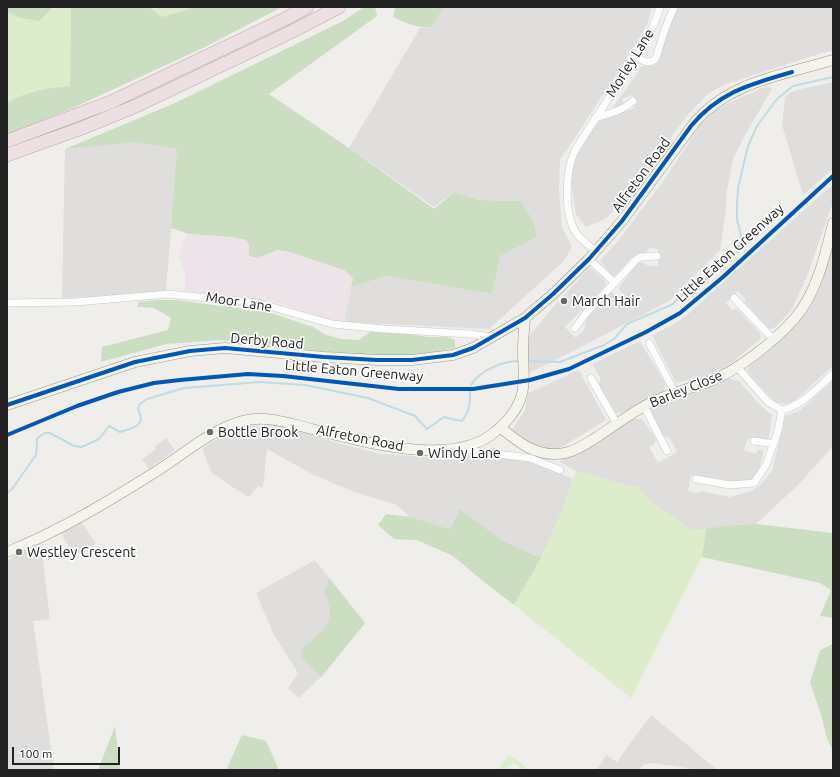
<!DOCTYPE html>
<style>
body{margin:0}
#map{position:relative;width:840px;height:777px;overflow:hidden;background:#f0eeeb;font-family:Ubuntu,sans-serif}
canvas{display:block}
.frame{position:absolute;inset:0;border:8px solid #222;pointer-events:none}
.scale{position:absolute;left:12px;top:747px;width:108px;height:18px;box-sizing:border-box;border:2px solid #222;border-top:0;padding-left:5px;font-size:12px;line-height:14px;white-space:nowrap;color:#222;-webkit-text-stroke:3px #fff;paint-order:stroke}
</style>
<div id="map">
<canvas width="840" height="777"></canvas>
<div class="frame"></div>
<div class="scale">100 m</div>
</div>
<script>
const g = document.querySelector('canvas').getContext('2d');
g.lineJoin = 'round';
function fill(path, color) { g.fillStyle = color; g.fill(path, 'evenodd'); }
function stroke(path, color, width, dash) { g.strokeStyle = color; g.lineWidth = width; g.lineCap = dash ? 'butt' : 'round'; g.setLineDash(dash || []); g.stroke(path); }
function write(font, color, halo, rows, align = 'center') {
  g.font = font + ' Ubuntu,sans-serif'; g.lineWidth = 3.5; g.setLineDash([]); g.textBaseline = 'middle'; g.strokeStyle = halo; g.fillStyle = color; for (const [text, x, y, turn = 0] of rows) {
    g.save(); g.translate(x, y); g.rotate((+turn || 0) * Math.PI / 180); g.textAlign = isNaN(turn) ? turn : align; if (halo) g.strokeText(text, 0, 0); g.fillText(text, 0, 0); g.restore();
  }
}
const residential = new Path2D(`
 M444 7H652L648 23 630 54 560 160 559 189 562 227 572 247 563 262 489 329 344 322 351 287 387 276 492 294 500 254 521 201 479 200 454 192 434 207 349 148 420 28 431 27Z
 M676 7H833V50L819 54 726 84 709 93 687 116 637 182 607 218 586 227 576 214 571 183 572 170 578 154 588 136 599 121 633 109 637 103 632 95 623 98 622 106 610 111 635 77 641 66H652L659 61 663 41Z
 M833 82V169L803 195 782 125 785 97 793 91Z
 M767 86 772 89 745 135 733 159 726 196V209L720 250 669 301 581 347 529 373 526 340 555 305 590 267 606 282 605 287 565 327 576 338 585 328 586 321 594 308 610 291 619 296 622 293 618 288 638 263 641 262 649 266H658V249L650 248 646 252 631 258 616 275 613 276 600 261 618 241 662 183 700 125 716 110 726 104Z
 M133 141 178 149 166 290 134 295 62 298 65 149Z
 M833 184V204L831 207 808 274 791 311 773 329 768 328 745 303V299L738 291 726 303 732 310 737 309 759 332 761 338 734 361 711 375 676 383 652 335 673 325 689 313Z
 M833 247V366L795 400 786 404 775 402 750 375 747 370 750 364 800 318 821 284Z
 M640 341 666 385 663 393 621 413H616L598 384 601 379 592 364Z
 M579 370 606 420 557 450 535 446 512 433V430L525 410 528 393Z
 M727 378 739 381 760 405 772 415 770 433 768 440 748 438 744 450 756 454 758 449 764 451 759 469 753 478 737 484 691 475 688 491 698 493 701 491 730 497 752 491 761 484 772 471 785 416 799 411 833 381V446L798 485 756 524 721 526 706 529H689L653 503 637 487 629 486 576 471 560 462 561 459 585 448 631 419H642L656 439 654 444 649 447 658 463 677 452 670 438 664 436 653 420 651 414 652 410 661 403 709 388Z
 M279 425 341 444 381 454 441 458 464 454 500 457 532 462 573 479 563 510 541 558 503 541 460 509 450 529 410 517 397 505 354 492 312 474 267 449 263 488 258 486 249 497 243 494 212 473 202 449 221 436 251 426Z
 M166 438 175 450 149 469 142 459 156 449 155 446Z
 M81 522 96 543 74 556 61 533 78 523Z
 M41 544 50 619 33 621 54 770H7V726L8 725 7 723V562L12 557Z
 M315 560 365 623 324 674 299 698 288 688 298 673 274 635 256 593Z
 M651 715 715 768 713 770H701L651 763 643 765 639 770H597L606 755 617 762Z`);
const industrial = new Path2D(`
 M189 234 232 237 246 240 249 244V256L258 258 277 250 290 252 344 270 353 278 344 322 330 321 307 314 288 306 267 300 185 291V271L178 257 183 241Z`);
const grass = new Path2D(`
 M7 7H71L70 86C47 87 26 91 7 103Z
 M149 7H195L162 17Z
 M576 471 629 486 637 487 653 503 689 529H706L702 557 631 698 514 605 541 558 562 510Z
 M508 755 520 762 528 770H519L520 768 515 763 507 767 506 770H498Z`);
const forest = new Path2D(`
 M7 7H50L51 9 39 21 18 17 7 12Z
 M71 7H149L162 17 195 7H282L205 47 75 107 7 135V103C26 91 47 88 70 86Z
 M364 7H375L377 16 269 94 349 148 434 209 454 192 479 200 521 201 533 221 537 237 500 256 492 294 387 276 351 287 353 278 344 270 290 252 277 250 258 258 249 256V244L246 240 232 237 189 234 171 228 177 149 136 142 65 149 175 103 343 21Z
 M395 7H444L431 27C415 28 406 23 393 17Z
 M158 300H176L268 312 313 327 326 335 341 339 359 340 370 332H396L428 337H448L455 340V348L406 357 365 356 221 340 166 344 101 362 102 347 168 330 171 318 154 308 138 307V302Z
 M460 509 503 541 541 558 514 605 484 582 453 556 417 540 394 539 378 525 386 514 410 517 450 529Z
 M756 524 833 533V618L820 616 831 590 820 583 702 557 706 529 721 526Z
 M330 579 365 623 321 677 301 657 303 647C314 639 329 628 330 613 331 606 326 597 324 591Z
 M833 644V750L827 739 821 714 810 683 820 650Z
 M115 726 120 770H98Z
 M242 735 266 741 279 770H228L227 768Z`);
const stream = new Path2D(`
 M526 361 560 362 604 345 614 339 627 324 673 304 693 284 706 279 719 269 738 250 741 235 737 220V204L738 188 748 146 757 126 777 99 793 86 833 77
 M471 385C480 370 503 361 520 361
 M7 493 12 489 36 455 37 444V439L40 436 45 433H50L74 446 82 447 99 439 109 426 120 432C126 430 142 427 141 418 140 415 139 412 138 408L140 404 147 399 184 388 260 382 305 385 368 398 415 416 427 429 444 417 456 420 462 421C470 410 470 405 470 392`);
const street = new Path2D(`
 M636 57C643 61 649 65 656 58L665 29 674 7
 M595 118C609 114 622 111 633 101
 M596 251C590 246 582 241 577 234 563 215 565 167 577 147L642 47 654 24 660 7
 M589 259 614 282
 M734 298 773 339
 M7 303 76 302 168 294 258 303 332 324 384 329 470 334 492 337
 M575 328 587 312 635 261 640 257 657 256
 M649 343 675 393
 M737 367 768 402 782 410C803 405 817 388 833 374
 M591 378 617 424
 M644 406 667 451
 M754 441 774 444
 M468 446 472 451 530 458 560 470
 M696 479 730 485 754 483 766 465 778 431 782 410`);
const secondary = new Path2D(`
 M7 405 135 362 190 351 225 348 324 357 377 360H412L453 355 473 348 525 318 553 294 589 259 622 221 695 122C731 81 783 75 833 60
 M500 427C520 444 538 458 565 453 577 451 587 443 597 437 612 427 627 416 643 407 663 395 686 390 708 382 737 371 774 342 795 318 817 292 825 256 833 223
 M7 552C60 531 109 501 157 471 184 454 208 432 239 422 265 414 287 423 312 429 362 441 454 469 496 431 507 422 515 413 520 400 526 385 523 367 523 351 523 340 524 329 525 318`);
const highway = new Path2D(`
 M7 141 111 102 287 18 307 7
 M7 155 82 128 136 106 293 31 339 7`);
const cycleway = new Path2D(`
 M7 405 135 362 190 351 225 348 324 357 377 360H412L453 355 473 348 525 318 553 294 589 259 622 221 691 126C719 92 751 84 792 72
 M7 435 77 406 118 392 154 383 180 380 248 374 283 376 399 389H473L530 380 569 369 646 332 680 313 723 277 833 176`);
const markers = [
 [564,301,4,"#6a6968"],
 [210,432,4,"#6a6968"],
 [420,453,4,"#6a6968"],
 [19,552,4,"#6a6968"]
];
const streetNames = [
 ["Morley Lane",630,63,-58],
 ["Alfreton Road",641,175,-54],
 ["Little Eaton Greenway",730,253,-42],
 ["Moor Lane",239,302,9],
 ["Derby Road",267,341,5],
 ["Little Eaton Greenway",354,371,5],
 ["Barley Close",686,389,-22],
 ["Alfreton Road",360,438,11]
];
const poiNames = [
 ["March Hair",572,301],
 ["Bottle Brook",218,432],
 ["Windy Lane",428,453],
 ["Westley Crescent",27,552]
];
fill(residential, '#dfdedc');
fill(industrial, '#ede4e9');
fill(grass, '#ddeccb');
fill(forest, '#cbdec1');
stroke(stream, '#bfdbe3', 2);
stroke(street, '#c9c8c7', 8);
stroke(secondary, '#999a82', 11);
stroke(highway, '#c5a2ac', 14);
stroke(street, '#fdfcfc', 7);
stroke(secondary, '#f4f4ed', 10);
stroke(highway, '#ece0e2', 13);
stroke(cycleway, '#0057b8', 4);
for (const [x, y, r, color] of markers) { const dot = new Path2D(); dot.arc(x, y, r, 0, 2 * Math.PI); g.fillStyle = color; g.fill(dot); stroke(dot, '#fff', 1.5); }
write('14px', '#222', '#fff', streetNames);
write('14px', '#222', '#fff', poiNames, 'left');
</script>
